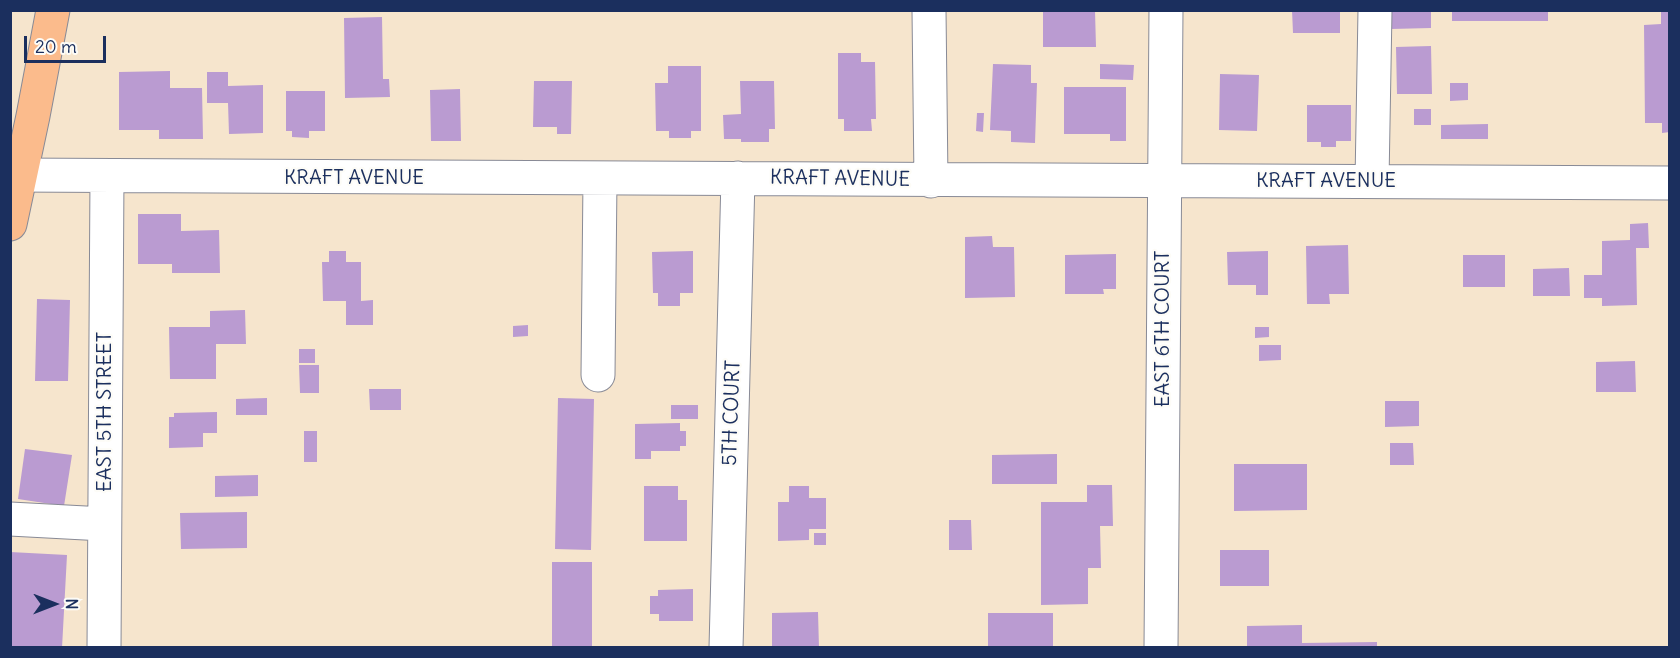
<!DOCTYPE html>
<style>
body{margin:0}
#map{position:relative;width:1680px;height:658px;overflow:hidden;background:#f6e5cd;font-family:Delius,sans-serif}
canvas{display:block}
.frame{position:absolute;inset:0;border:12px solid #1b2f5e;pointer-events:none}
.north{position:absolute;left:24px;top:574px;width:60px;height:60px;-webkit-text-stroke:4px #fdfcf7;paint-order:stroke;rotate:90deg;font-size:16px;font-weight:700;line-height:24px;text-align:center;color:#1b2f5e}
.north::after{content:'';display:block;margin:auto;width:21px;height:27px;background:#1b2f5e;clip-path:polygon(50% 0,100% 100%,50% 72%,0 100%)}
.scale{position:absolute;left:24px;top:36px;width:82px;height:27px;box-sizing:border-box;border:3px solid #1b2f5e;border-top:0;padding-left:8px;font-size:18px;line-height:21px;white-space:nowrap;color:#1b2f5e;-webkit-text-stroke:4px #fdfcf7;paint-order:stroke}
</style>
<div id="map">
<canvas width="1680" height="658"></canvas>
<div class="frame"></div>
<div class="north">N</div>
<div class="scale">20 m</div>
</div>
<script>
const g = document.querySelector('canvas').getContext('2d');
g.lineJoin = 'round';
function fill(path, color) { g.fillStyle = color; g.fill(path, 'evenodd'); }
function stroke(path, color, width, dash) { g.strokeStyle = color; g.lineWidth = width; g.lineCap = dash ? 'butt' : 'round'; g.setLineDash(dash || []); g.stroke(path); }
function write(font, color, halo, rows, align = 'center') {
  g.font = font + ' Delius,sans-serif'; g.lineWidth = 4.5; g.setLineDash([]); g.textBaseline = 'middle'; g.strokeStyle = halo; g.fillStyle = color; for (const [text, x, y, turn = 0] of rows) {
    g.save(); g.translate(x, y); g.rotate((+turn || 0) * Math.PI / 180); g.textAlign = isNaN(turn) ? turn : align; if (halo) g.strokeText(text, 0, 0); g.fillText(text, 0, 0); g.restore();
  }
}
const building = new Path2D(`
 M1087 10 1095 11 1096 47H1043V11Z
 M1292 10H1340V33H1293Z
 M1391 10H1431V28L1391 29Z
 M1452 10H1548V21H1452Z
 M1661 10H1670V132L1662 133V123H1645L1644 25 1661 24Z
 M382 17 383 79H389L390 97 345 98 344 18Z
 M1431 46 1432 94H1397L1396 47Z
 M838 53H861V62H875L876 119H871L872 131H844V119H838Z
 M993 64 1031 65V83H1037L1035 143 1011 142V131L990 130Z
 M1100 64 1134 65 1133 80 1100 79Z
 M668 66H701V131H691V138H669V131H656L655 83H668Z
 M170 71V88H202L203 139H159V130H119V72Z
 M207 72H228V86L263 85V133L229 134 228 103H207Z
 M1220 74 1259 75 1257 131 1219 130Z
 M534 81H572L571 134H557V127H533Z
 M740 81H774L775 129H769V142H741V139H724L723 115 741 114Z
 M1450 83H1468V100L1450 101Z
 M1064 87H1126V141H1110V134H1064Z
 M460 89 461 141H431L430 90Z
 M286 91H325V131H309V138L292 137V131H286Z
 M1307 105H1351V141H1336V147H1321V142H1307Z
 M1414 109H1431V125H1414Z
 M977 113H984L983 132 976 131Z
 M1488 124V139H1441V125Z
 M138 214H181V231L219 230 220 273H172V264H138Z
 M1648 223 1649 248H1636L1637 305 1602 306V298H1584V275H1602V241L1630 240V224Z
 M992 236 993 247H1014L1015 297 965 298V237Z
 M1348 245 1349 294H1329L1330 304H1307L1306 246Z
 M329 251H346V262H361V301L373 300V325H346V301H323L322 262H329Z
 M693 251V293H680V306H658V293H653L652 252Z
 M1268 251V295H1256V285H1228L1227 252Z
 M1116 254V289H1103L1104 294H1065V255Z
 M1463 255H1505V287H1463Z
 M1569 268 1570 296H1533V269Z
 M37 299 70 300 68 381H35Z
 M245 310 246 344H216V379H170L169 327H210V311Z
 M528 325V336L513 337V326Z
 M1255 327H1269V337L1255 338Z
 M1259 345H1281V360L1259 361Z
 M299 349H315V363H299Z
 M1635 361 1636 392H1596V362Z
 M299 365H319V393H300Z
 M369 389H401V410H370Z
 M267 398V415H236V399Z
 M558 398 594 399 591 550 555 549Z
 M1385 401H1419V426L1385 427Z
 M671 405H698V419H671Z
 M217 412V433H203V447L169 448V417H174V413Z
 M680 423V431H686V446H680V451H651V459H635V424Z
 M304 431H317V462H304Z
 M1390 443H1413L1414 465H1390Z
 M25 449 72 455 64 506 18 499Z
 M1057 454V484H992V455Z
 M1234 464H1307V510L1234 511Z
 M258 475V496L215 497V476Z
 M1087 485H1112L1113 526H1100L1101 568H1088V604L1041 605V502H1087Z
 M644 486H678V500H687V541H644Z
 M789 486H809V498H826V529H809V540L778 541V502H789Z
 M247 512V548L181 549 180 513Z
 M949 520H971L972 550H949Z
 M814 533H826V545H814Z
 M1220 550H1269V586H1220Z
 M10 552 67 555 62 648H10Z
 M552 562H592V648H552Z
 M693 589V621H659V614H650V596H658V590Z
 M818 612 819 648H772V613Z
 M988 613H1053V646H988Z
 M1302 625V643L1377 642V648H1247V626Z`);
const minor = new Path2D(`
 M929 10 931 181
 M10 175 1670 183
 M1372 181 1375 10
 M598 375 600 179
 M10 519 104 524
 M104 648 107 176
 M726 648 738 178
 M1161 648 1166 10`);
const major = new Path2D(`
 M10 224 33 116 53 10`);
const streetNames = [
 ["KRAFT AVENUE",354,178],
 ["KRAFT AVENUE",840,179,1],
 ["KRAFT AVENUE",1326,181],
 ["EAST 6TH COURT",1163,329,-90],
 ["EAST 5TH STREET",105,412,-90],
 ["5TH COURT",732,413,-88]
];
fill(building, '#ba9bd1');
stroke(minor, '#888a96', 35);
stroke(major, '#888a96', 35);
stroke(minor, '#fff', 33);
stroke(major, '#fbbb8c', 33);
write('20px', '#1b2f5e', '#fdfcf7', streetNames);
</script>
